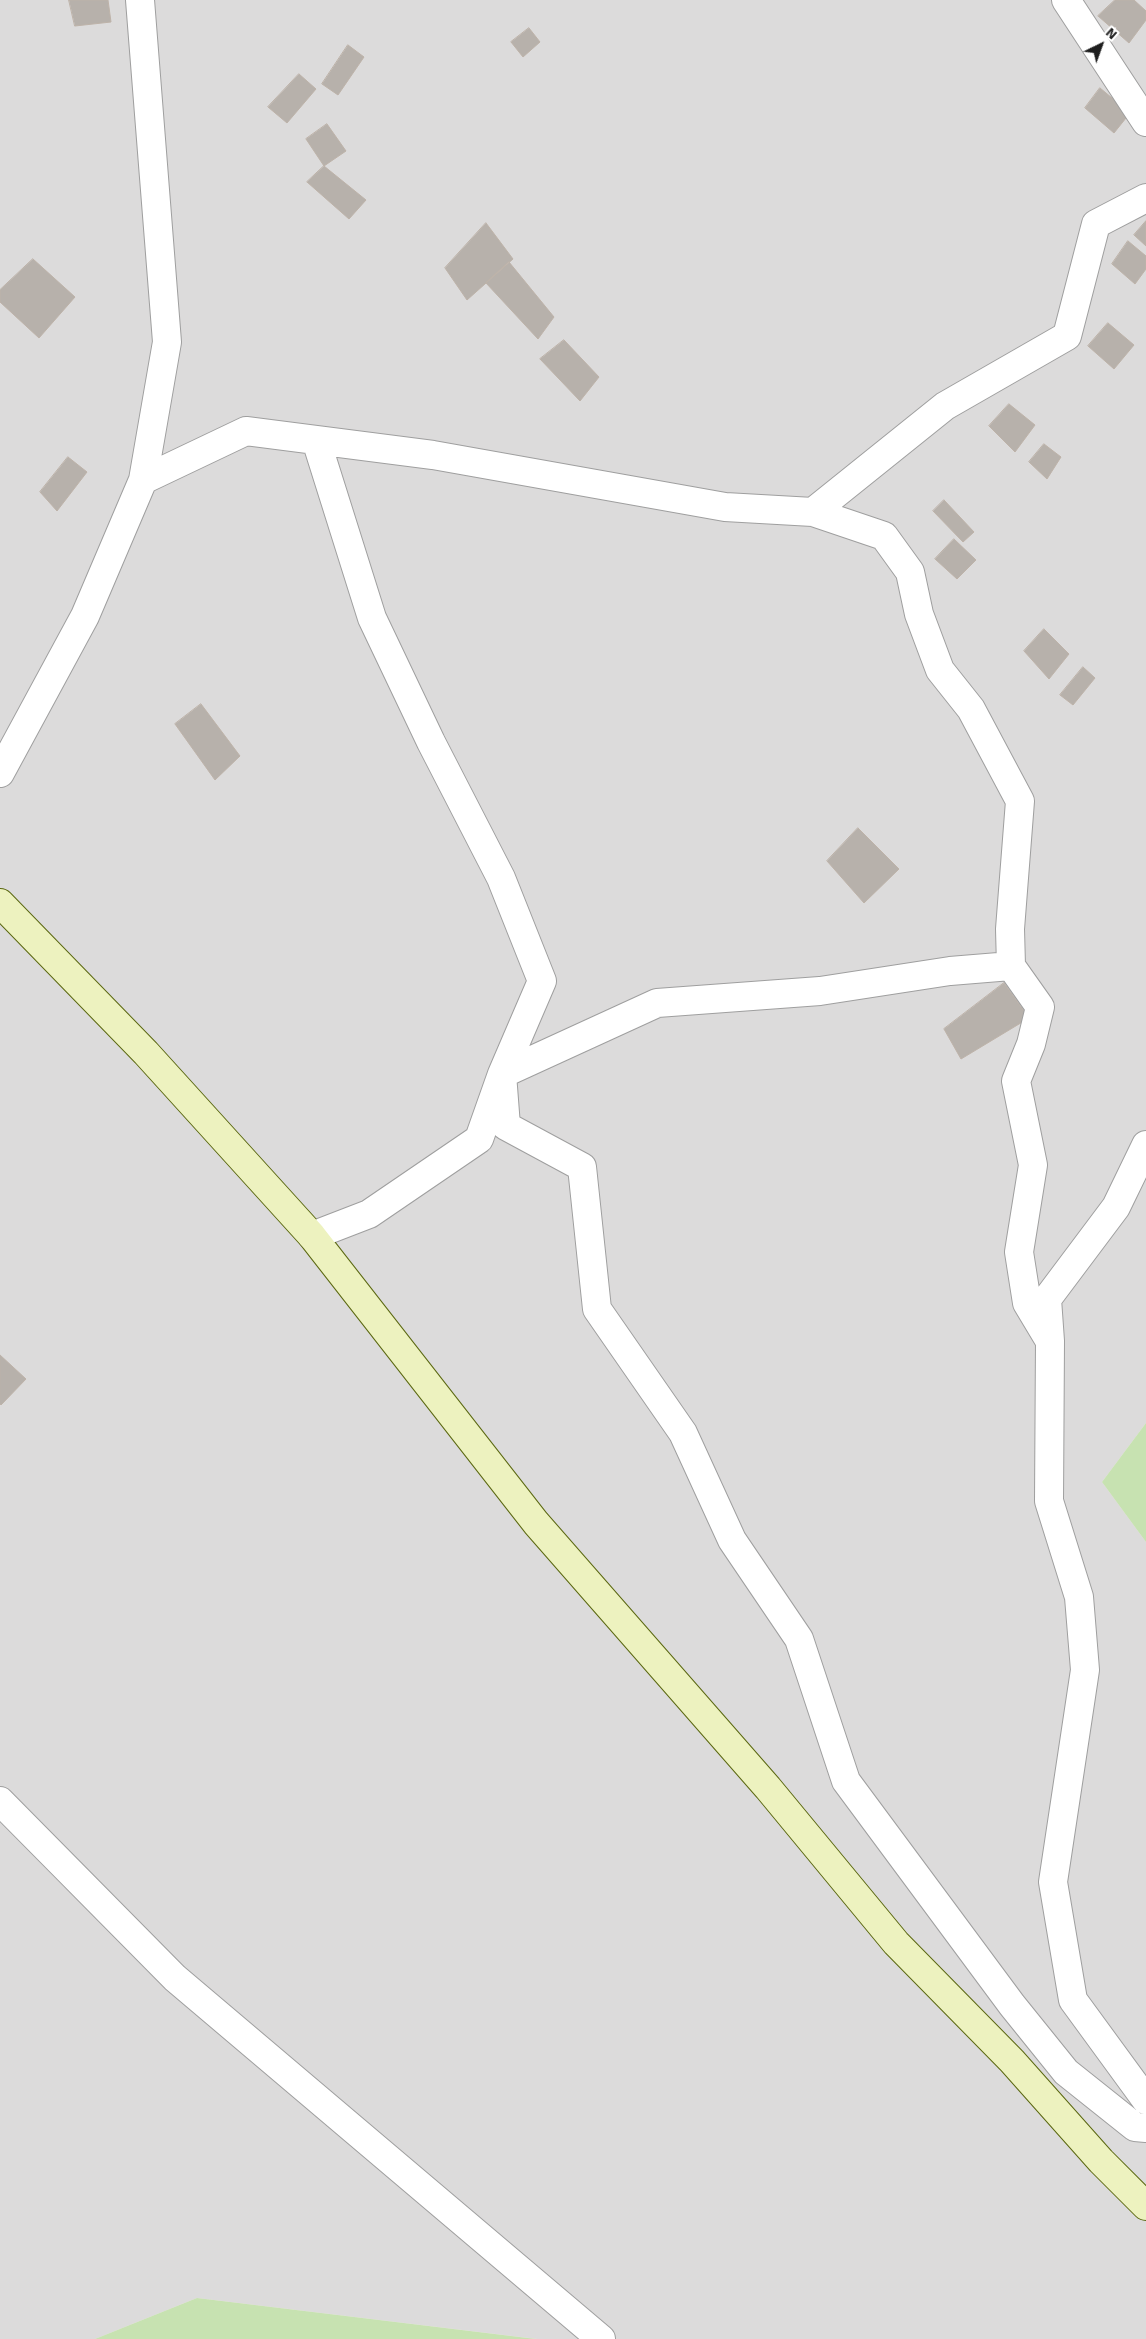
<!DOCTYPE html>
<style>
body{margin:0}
#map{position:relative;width:1146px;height:2339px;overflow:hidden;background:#eeebe5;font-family:Signika,sans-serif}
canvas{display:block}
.north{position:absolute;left:1076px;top:20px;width:50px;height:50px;-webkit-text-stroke:4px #fff;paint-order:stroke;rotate:42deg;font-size:14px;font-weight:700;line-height:20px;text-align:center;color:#1e1e1e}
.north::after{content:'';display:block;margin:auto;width:18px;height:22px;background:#1e1e1e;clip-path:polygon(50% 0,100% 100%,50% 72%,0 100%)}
</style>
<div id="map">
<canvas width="1146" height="2339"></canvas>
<div class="north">N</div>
</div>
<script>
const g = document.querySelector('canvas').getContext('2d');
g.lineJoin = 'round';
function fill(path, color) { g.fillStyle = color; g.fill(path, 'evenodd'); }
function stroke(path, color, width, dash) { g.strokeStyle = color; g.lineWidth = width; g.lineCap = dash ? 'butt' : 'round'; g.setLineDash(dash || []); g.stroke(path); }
const residential = new Path2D(`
 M0 0H1146V1423L1102 1482 1146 1542V2339H537L197 2298 95 2339H0Z`);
const grass = new Path2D(`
 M1146 1423V1542L1102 1482Z
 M197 2298 536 2339H537H95Z`);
const building = new Path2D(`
 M69 0H108L111 22 75 26Z
 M1115 0H1134L1146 11V20L1129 43 1098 16Z
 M529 28 540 42 523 57 511 42Z
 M348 45 364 57 338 95 322 84Z
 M299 74 316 89 287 123 268 107Z
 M1100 88 1130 113 1114 133 1085 108Z
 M327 124 346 151 324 166 306 139Z
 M324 166 366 200 349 219 307 182Z
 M1146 221V246L1134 235Z
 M486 223 513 259 467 300 445 268Z
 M1128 241 1146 256V269L1135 284 1112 264Z
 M33 259 75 297 39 338 0 302V290Z
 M509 262 554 317 538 339 486 283Z
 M1108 323 1134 345 1114 369 1088 346Z
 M564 340 599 377 580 401 540 359Z
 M1009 404 1035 425 1015 452 989 426Z
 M1044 444 1061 457 1047 479 1029 462Z
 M68 457 87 472 57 511 40 492Z
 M944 500 974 532 963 542 933 511Z
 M954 539 976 560 957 579 935 559Z
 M1044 629 1069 654 1049 679 1024 651Z
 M1083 667 1095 678 1073 705 1060 695Z
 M201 704 240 756 215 780 175 724Z
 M858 828 899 869 864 903 827 861Z
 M1004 983 1029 1018 961 1059 944 1029Z
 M0 1355 26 1379 1 1405 0 1404Z`);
const minor = new Path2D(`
 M1066 0 1146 122
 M316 440 372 618 431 742 501 878 542 981 502 1074 506 1126 582 1167 597 1309 683 1433 732 1540 799 1639 846 1781 1012 2005 1066 2072 1135 2127 1146 2128
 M143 480 246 431 433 455 725 507 813 512 945 406 1067 336 1096 224 1146 198
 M813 512 884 536 910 572 919 614 940 670 971 709 1020 801 1010 929 1011 966 1040 1007 1031 1044 1016 1081 1033 1165 1019 1252 1027 1303 1048 1338
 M0 773 85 616 143 480 167 342 140 0
 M1146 1145 1116 1207 1047 1299 1050 1341 1049 1501 1079 1597 1085 1670 1053 1882 1073 2000 1146 2100
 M312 1236 369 1214 479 1139 502 1074 657 1003 820 991 950 971 1011 966
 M0 1801 175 1978 601 2339`);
const secondary = new Path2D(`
 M0 903 146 1053 312 1236 536 1523 768 1788 896 1943 1012 2061 1101 2161 1146 2206`);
fill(residential, '#dcdbdb');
fill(grass, '#c7e2b1');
fill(building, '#b7b1ab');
stroke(building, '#beb3a9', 1);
stroke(minor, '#9f9f9f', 30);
stroke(secondary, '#5b6811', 30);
stroke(minor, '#fff', 28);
stroke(secondary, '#edf2bf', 28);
</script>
